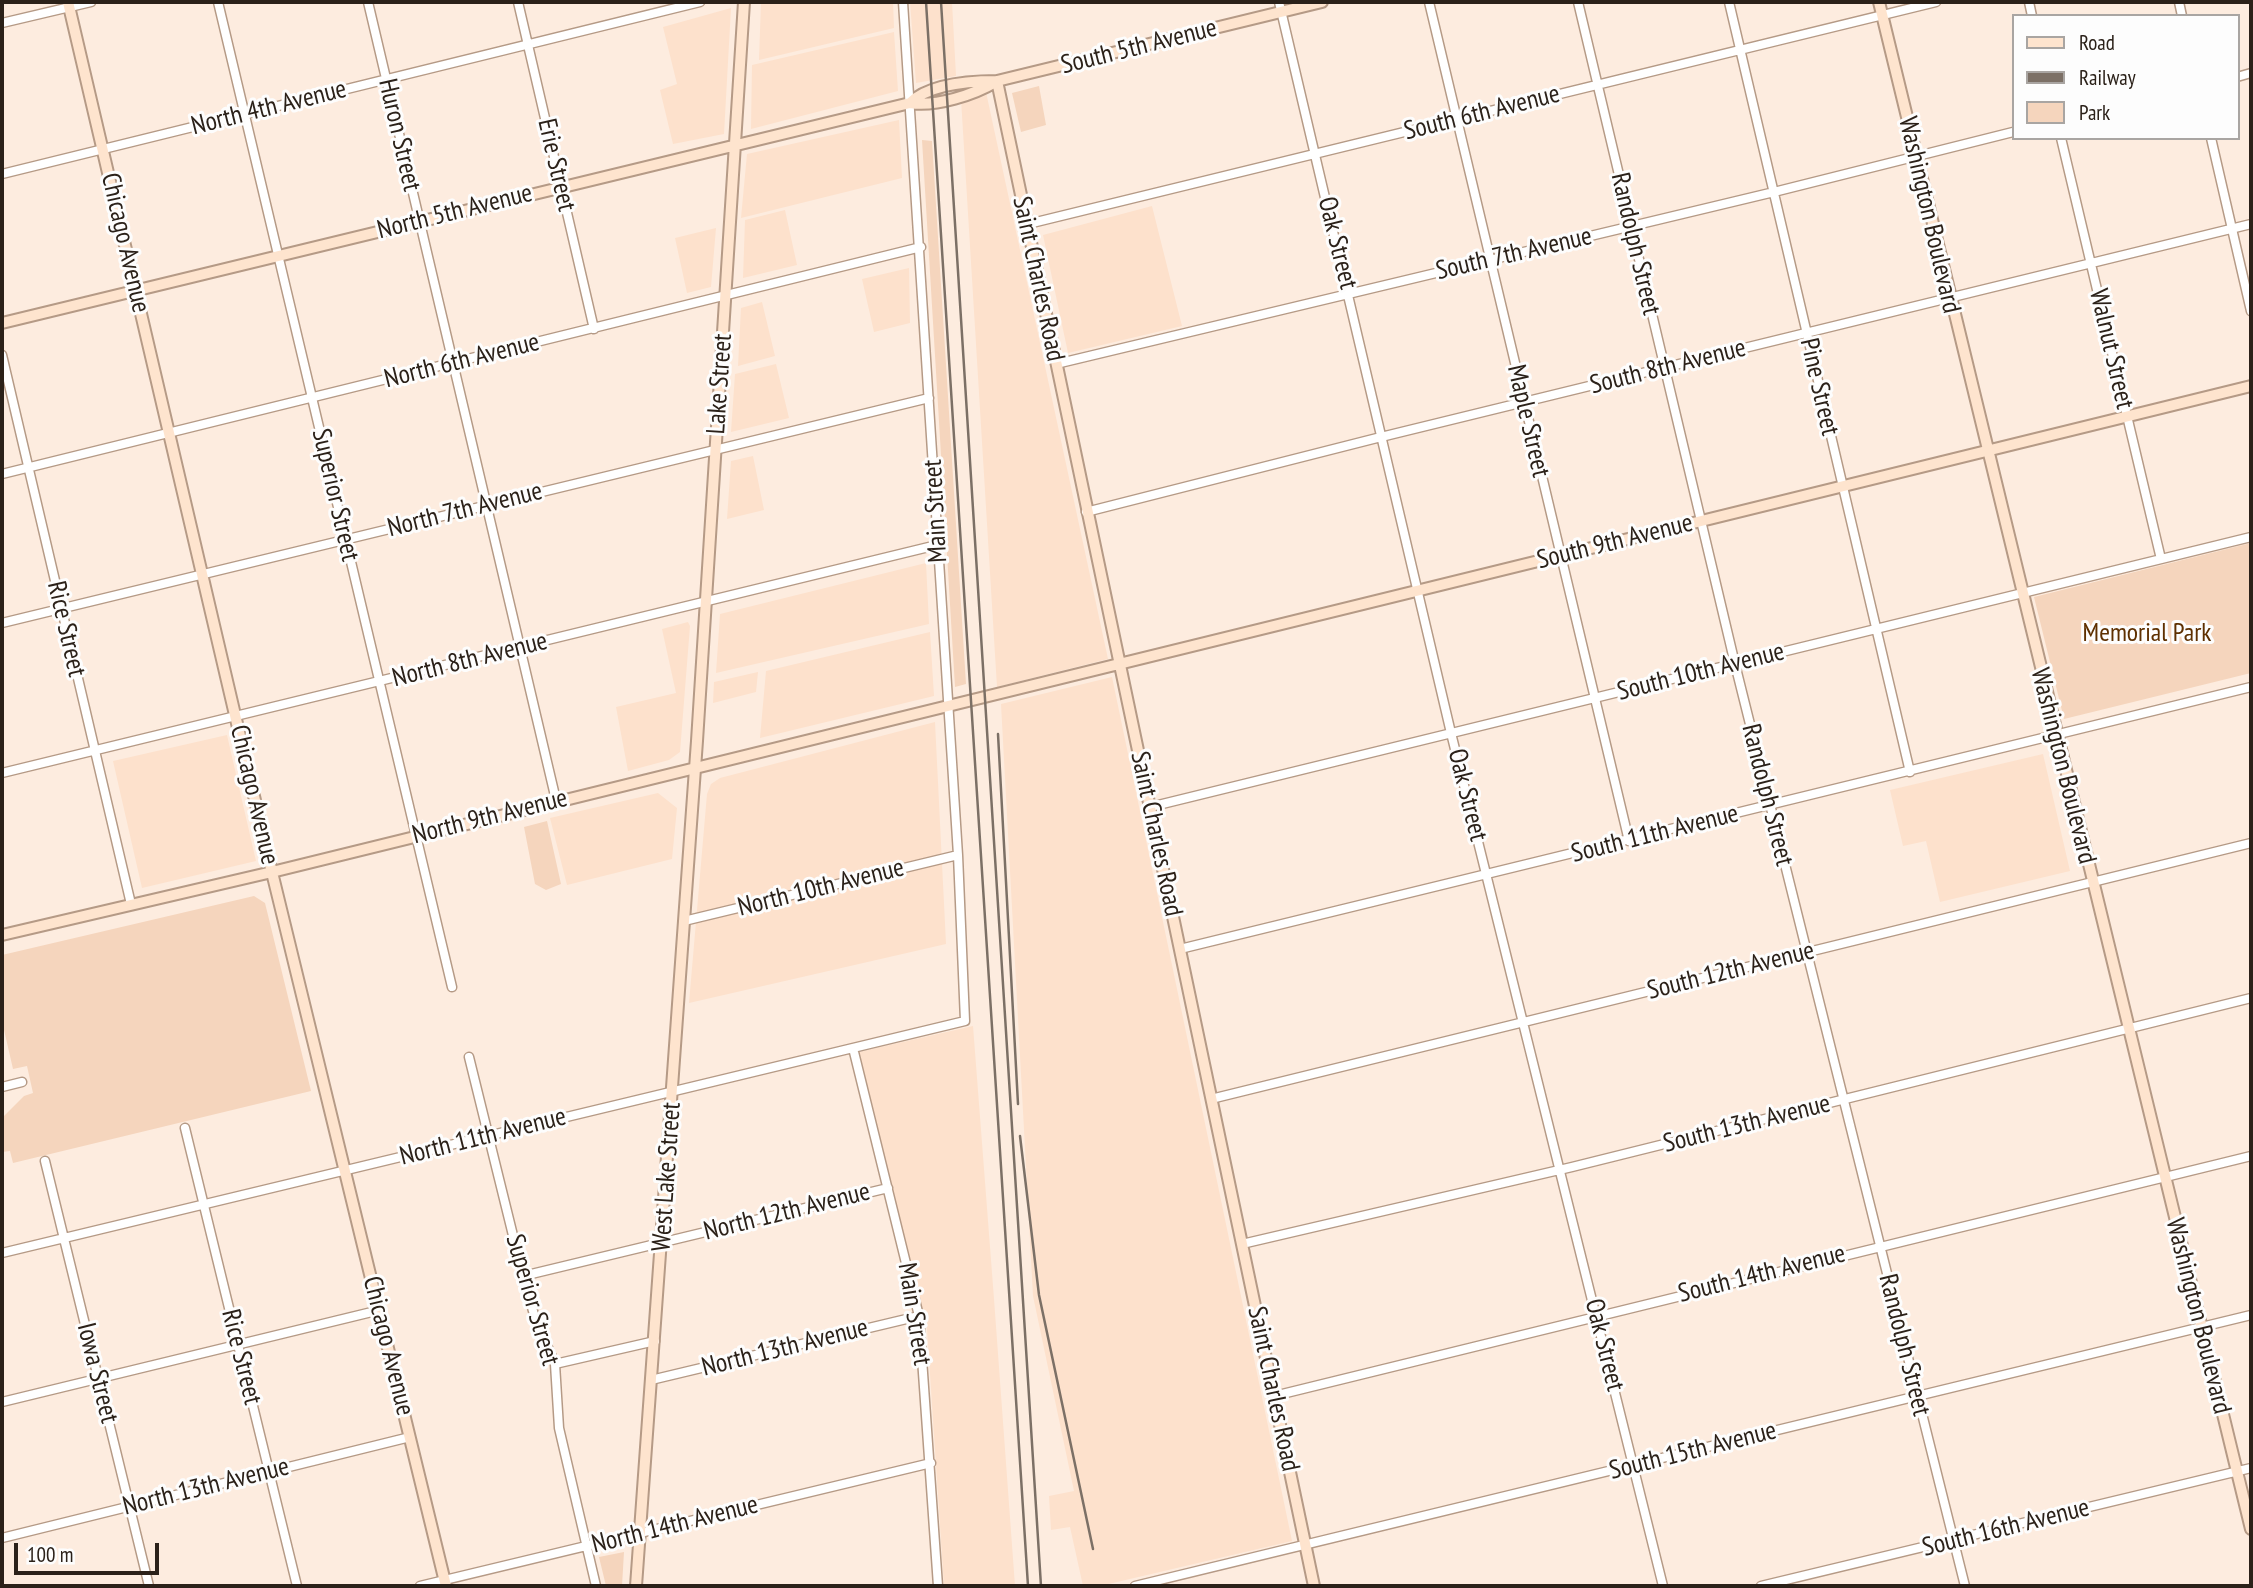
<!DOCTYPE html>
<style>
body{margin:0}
#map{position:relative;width:2253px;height:1588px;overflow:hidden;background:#fdecdf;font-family:"PT Sans Narrow",sans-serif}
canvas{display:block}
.frame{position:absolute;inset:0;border:4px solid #2b2119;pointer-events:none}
.legend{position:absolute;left:2012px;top:14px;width:228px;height:126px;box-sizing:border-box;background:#fdfdfd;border:2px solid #a9a5a2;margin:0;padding:9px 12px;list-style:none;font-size:21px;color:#2b2119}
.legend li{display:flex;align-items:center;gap:14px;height:35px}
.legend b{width:35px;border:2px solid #a9a5a2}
.scale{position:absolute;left:14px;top:1543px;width:145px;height:32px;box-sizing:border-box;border:4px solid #2b2119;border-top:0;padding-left:9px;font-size:21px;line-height:24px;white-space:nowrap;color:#2b2119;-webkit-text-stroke:5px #fdfdfd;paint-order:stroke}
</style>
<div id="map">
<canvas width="2253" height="1588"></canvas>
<div class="frame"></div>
<ul class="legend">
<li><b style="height:9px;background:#fee4ce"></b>Road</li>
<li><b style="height:9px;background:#7c7066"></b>Railway</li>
<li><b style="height:19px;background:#f5d5bd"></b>Park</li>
</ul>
<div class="scale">100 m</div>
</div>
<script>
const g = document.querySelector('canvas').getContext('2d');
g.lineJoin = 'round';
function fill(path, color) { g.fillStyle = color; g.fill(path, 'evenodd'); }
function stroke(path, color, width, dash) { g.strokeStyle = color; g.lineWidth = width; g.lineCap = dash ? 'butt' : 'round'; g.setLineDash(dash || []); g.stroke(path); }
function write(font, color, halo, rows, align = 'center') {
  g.font = font + ' "PT Sans Narrow",sans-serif'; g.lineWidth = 6; g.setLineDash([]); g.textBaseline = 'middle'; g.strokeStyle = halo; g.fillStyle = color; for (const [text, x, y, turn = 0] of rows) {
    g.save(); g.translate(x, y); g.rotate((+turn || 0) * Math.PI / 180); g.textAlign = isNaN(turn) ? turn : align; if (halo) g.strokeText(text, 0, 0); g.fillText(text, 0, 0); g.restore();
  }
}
const built = new Path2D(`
 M761 2H893L894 28 759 60Z
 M910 2H952L956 76 916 83Z
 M731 8 724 134 673 144 660 90 677 84 663 27Z
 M894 32 898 91 751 129 752 65Z
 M986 92 1108 659 997 687 961 99Z
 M899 120 902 178 741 218 747 154Z
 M1152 206 1182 326 1068 353 1043 235Z
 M785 210 797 265 743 278 745 220Z
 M716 228 711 287 687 293 675 238Z
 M909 268 910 323 874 332 862 279Z
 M762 302 775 356 738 366 741 308Z
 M776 364 789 418 731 432 735 374Z
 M753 456 764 510 727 519 731 461Z
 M926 563 929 624 716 673 720 614Z
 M688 622 690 626 680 752 669 760 628 771 616 707 676 693 662 629Z
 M930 632 934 696 760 738 766 671Z
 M758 672 756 692 713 703 714 682Z
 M1112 677 1292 1541 1100 1586H1083L1070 1527 1051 1530 1049 1496 1074 1491 1033 1296 1001 704Z
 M935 722 946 944 689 1003 707 794 711 784 720 778Z
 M227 735 256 861 142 888 113 761Z
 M2043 754 2070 871 1940 902 1926 841 1903 846 1890 790Z
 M658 793 677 808 672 859 567 885 550 818Z
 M973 1026 994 1299 1015 1586H944L927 1329 859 1052Z`);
const green = new Path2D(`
 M1039 86 1046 125 1021 132 1012 93Z
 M922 140 932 141 966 684 955 687Z
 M2251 543V673L2064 719 2034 597Z
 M547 821 561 884 546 890 535 884 524 827Z
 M254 896 265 903 311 1091 13 1163 10 1151 2 1152V1118L24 1096 33 1093 27 1066 13 1069 2 1021V955Z
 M624 1552 622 1586H606L599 1557Z`);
const street = new Path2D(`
 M218 2 452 987
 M368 2 556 800
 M518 2 594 329
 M1279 2 1451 733 1663 1586
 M1429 2 1629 841
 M1578 2 1735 664 1965 1586
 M1729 2 1910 772
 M2029 2 2032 16
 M2179 2 2182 16
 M2 23 91 2
 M2237 77 2251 73
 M2061 138 2161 559
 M2211 138 2251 311
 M2 174 700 2
 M1028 224 1936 2
 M2 355 131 904
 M1056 364 1774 192 2013 132
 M2 474 921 247
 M1086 512 1381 437 2251 224
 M2 623 929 398
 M2 773 937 545
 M1150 807 2251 537
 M684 921 958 855
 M1180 949 2251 687
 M853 1048 919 1316 938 1586
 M469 1057 523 1276 535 1318 555 1364 559 1428 596 1586
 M2 1087 22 1082
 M1211 1099 2251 843
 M185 1128 297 1586
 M45 1161 149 1586
 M1242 1244 1572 1167 2251 998
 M2 1253 965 1021 958 855 903 2
 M523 1276 888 1188
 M555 1364 655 1341
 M651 1380 919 1316
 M1274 1396 2251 1156
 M2 1402 380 1310
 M2 1538 410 1437
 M420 1586 931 1463
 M1135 1586 2251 1315
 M1761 1586 2251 1468`);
const secondary = new Path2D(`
 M68 2 269 860 446 1586
 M1879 2 2251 1529
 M997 81 1314 1586
 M910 103C929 84 971 81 997 81L1322 2
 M2 323 910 103C936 107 974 95 997 81
 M2 935 272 872 2251 386
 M636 1586 697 741 744 2`);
const rail = new Path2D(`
 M926 2 1028 1586
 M941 2 1041 1586
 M998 734 1018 1104
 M1020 1136 1039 1295 1093 1549`);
const streetNames = [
 ["South 5th Avenue",1139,47,-14],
 ["North 4th Avenue",269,108,-14],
 ["South 6th Avenue",1482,113,-14],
 ["Huron Street",399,135,77],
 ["Erie Street",556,165,77],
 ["North 5th Avenue",455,212,-14],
 ["Washington Boulevard",1929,215,77],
 ["Chicago Avenue",125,243,77],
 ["Oak Street",1337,243,76],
 ["Randolph Street",1635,244,77],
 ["South 7th Avenue",1514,254,-13],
 ["Saint Charles Road",1038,279,78],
 ["Walnut Street",2111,349,77],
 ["North 6th Avenue",462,361,-14],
 ["South 8th Avenue",1668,367,-14],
 ["Lake Street",720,384,-86],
 ["Pine Street",1819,387,77],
 ["Maple Street",1528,421,77],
 ["Superior Street",335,495,77],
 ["North 7th Avenue",465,510,-14],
 ["Main Street",936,511,-93],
 ["South 9th Avenue",1615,542,-14],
 ["Rice Street",66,629,77],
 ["North 8th Avenue",470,660,-14],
 ["South 10th Avenue",1701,672,-14],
 ["Washington Boulevard",2063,766,76],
 ["Chicago Avenue",254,795,77],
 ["Oak Street",1467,795,76],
 ["Randolph Street",1767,795,76],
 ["North 9th Avenue",490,817,-14],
 ["Saint Charles Road",1156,834,78],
 ["South 11th Avenue",1655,834,-14],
 ["North 10th Avenue",821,888,-14],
 ["South 12th Avenue",1731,971,-14],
 ["South 13th Avenue",1747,1124,-14],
 ["North 11th Avenue",483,1137,-14],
 ["West Lake Street",667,1177,-86],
 ["North 12th Avenue",787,1212,-14],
 ["South 14th Avenue",1762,1274,-14],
 ["Superior Street",532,1300,74],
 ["Main Street",914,1314,81],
 ["Washington Boulevard",2198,1316,76],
 ["Oak Street",1604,1345,76],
 ["Randolph Street",1904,1345,76],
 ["Chicago Avenue",388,1346,76],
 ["North 13th Avenue",785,1348,-14],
 ["Rice Street",241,1357,76],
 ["Iowa Street",97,1373,76],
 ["Saint Charles Road",1273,1389,78],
 ["South 15th Avenue",1693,1451,-14],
 ["North 13th Avenue",206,1487,-14],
 ["North 14th Avenue",675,1525,-14],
 ["South 16th Avenue",2006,1528,-14]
];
const parkNames = [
 ["Memorial Park",2147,634]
];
fill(built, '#fde1cc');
fill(green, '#f5d5bd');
stroke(street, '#b59a86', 11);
stroke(secondary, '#b59a86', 14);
stroke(street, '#fff', 8);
stroke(secondary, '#fee4ce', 10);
stroke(rail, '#7c7066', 2.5);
write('26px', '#2b2119', '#fdfdfd', streetNames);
write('26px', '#5e3001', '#fdfdfd', parkNames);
</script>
